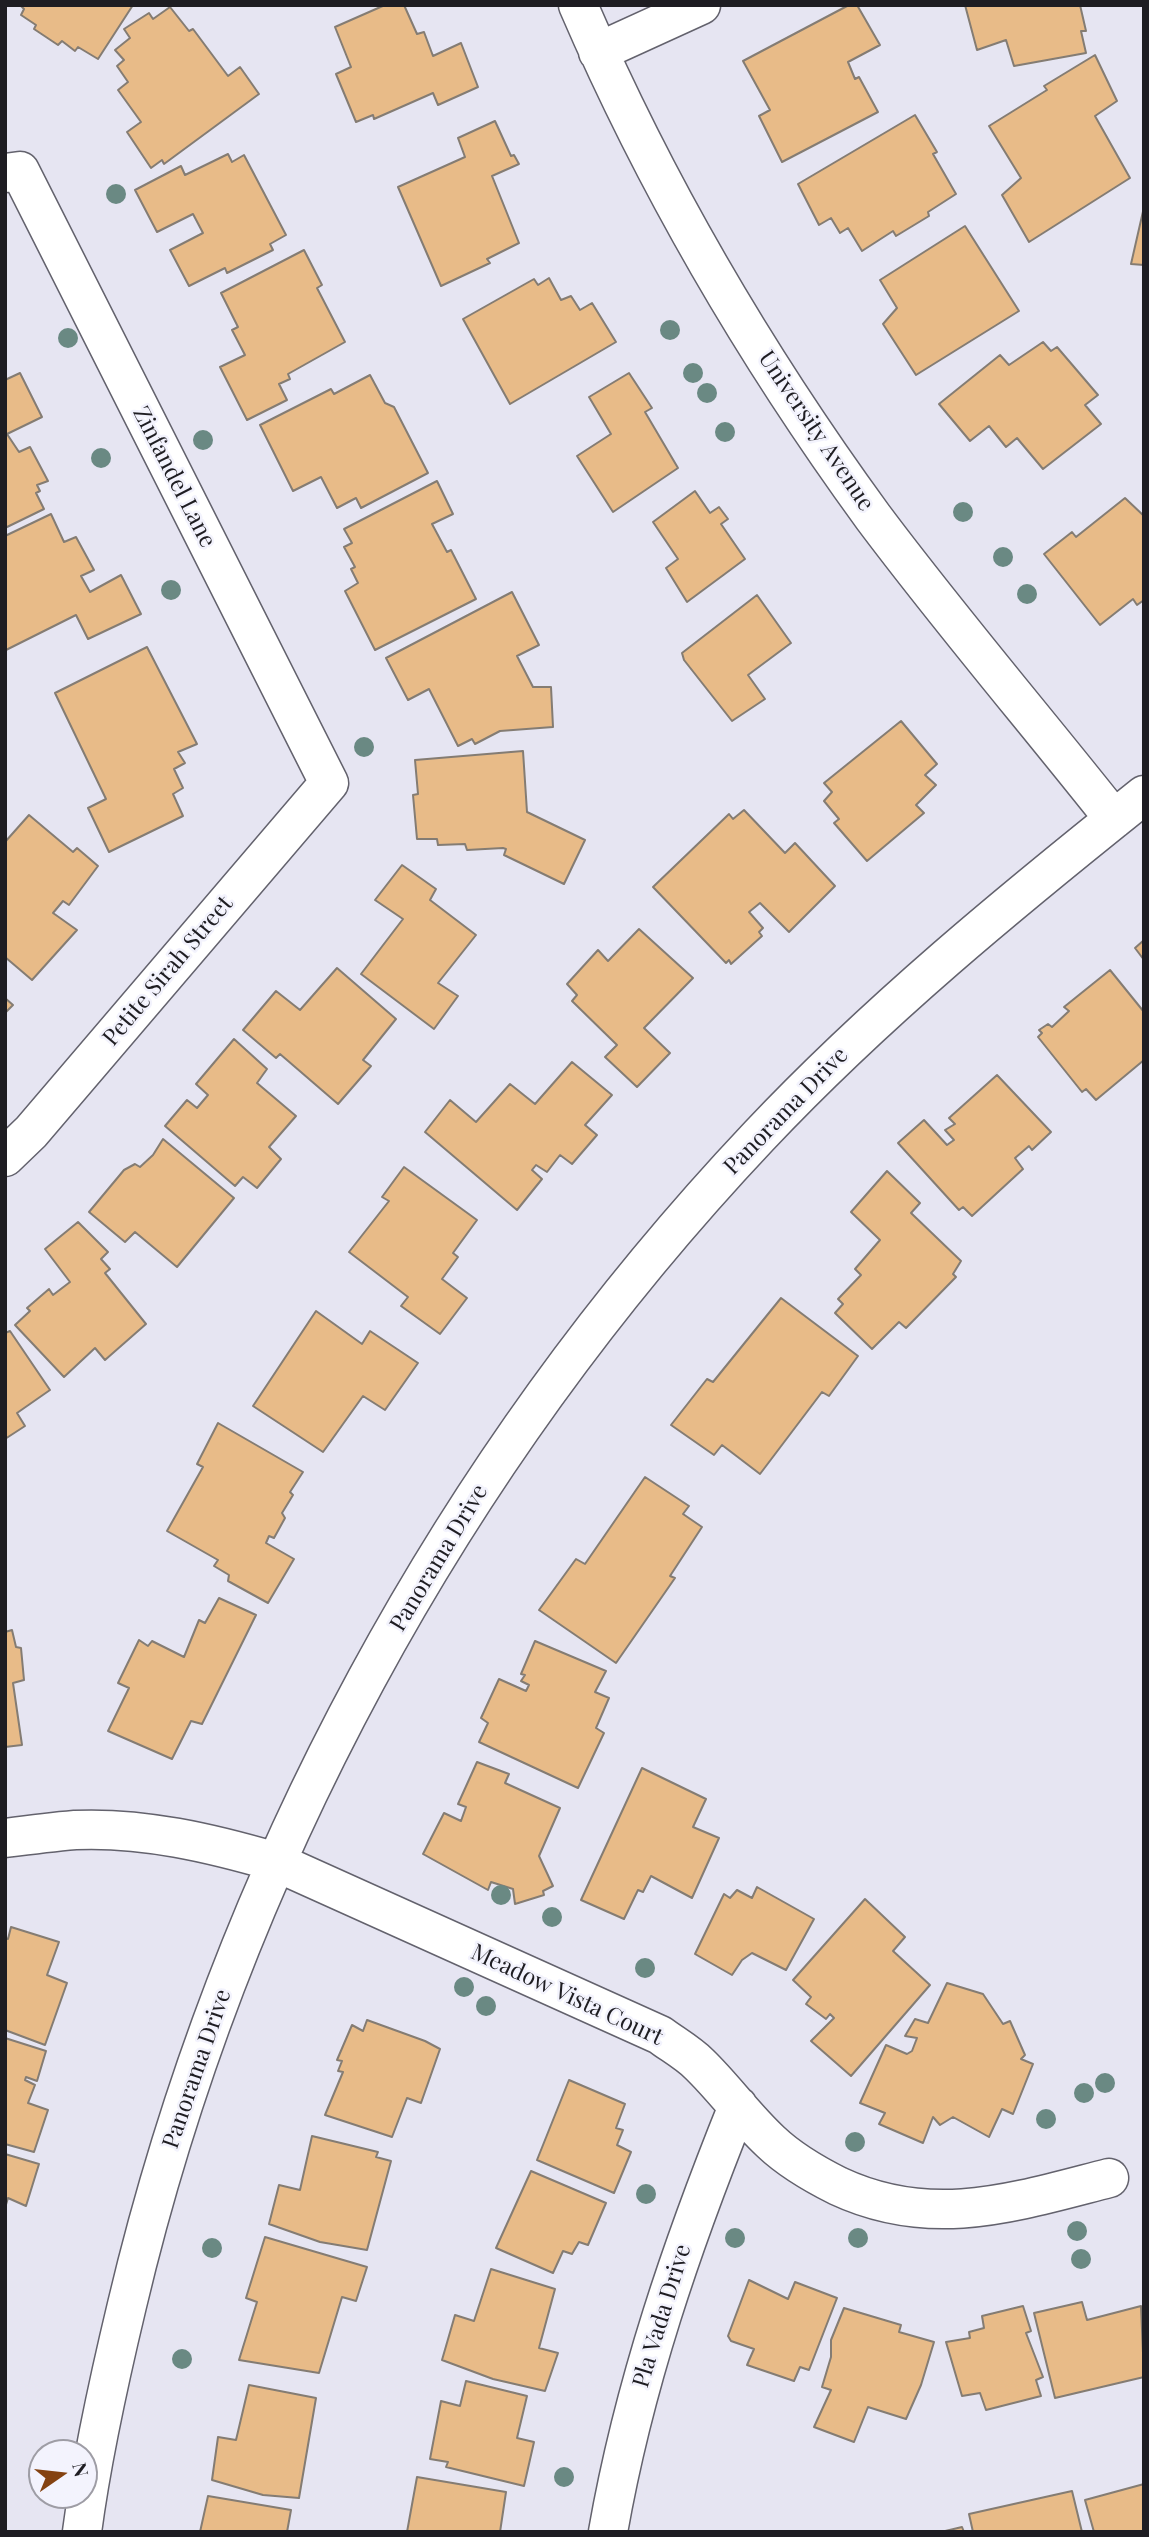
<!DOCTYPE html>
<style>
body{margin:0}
#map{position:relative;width:1149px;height:2537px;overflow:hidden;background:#e6e5f2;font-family:"Playfair Display",serif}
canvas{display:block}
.frame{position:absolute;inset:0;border:7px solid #1e1d22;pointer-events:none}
.north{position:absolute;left:28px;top:2439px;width:70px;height:70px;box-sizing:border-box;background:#f3f3fd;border:2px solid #9e9da5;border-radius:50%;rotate:76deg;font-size:19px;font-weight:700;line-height:28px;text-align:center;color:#1e1d22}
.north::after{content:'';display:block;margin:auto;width:24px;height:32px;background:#844211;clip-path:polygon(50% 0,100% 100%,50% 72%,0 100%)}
</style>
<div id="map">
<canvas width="1149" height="2537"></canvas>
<div class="frame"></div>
<div class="north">N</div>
</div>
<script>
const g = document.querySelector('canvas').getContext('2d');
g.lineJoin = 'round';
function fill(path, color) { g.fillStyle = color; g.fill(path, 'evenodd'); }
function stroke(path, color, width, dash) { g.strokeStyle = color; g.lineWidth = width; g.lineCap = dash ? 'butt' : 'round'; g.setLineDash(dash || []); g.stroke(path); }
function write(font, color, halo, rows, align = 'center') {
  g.font = font + ' "Playfair Display",serif'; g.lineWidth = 5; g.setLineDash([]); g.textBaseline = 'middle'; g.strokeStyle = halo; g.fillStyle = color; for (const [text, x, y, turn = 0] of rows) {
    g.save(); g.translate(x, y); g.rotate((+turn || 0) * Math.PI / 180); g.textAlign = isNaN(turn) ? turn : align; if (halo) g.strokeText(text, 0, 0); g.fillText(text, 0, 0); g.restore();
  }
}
const building = new Path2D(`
 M20 5H133L98 59 78 47 75 51 62 41 58 45 34 29 36 25 21 15 24 9Z
 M385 5H404L417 34 424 32 433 56 461 43 478 87 438 105 433 93 374 119 373 115 356 122 336 74 351 67 335 27Z
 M849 5H857L880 45 848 62 855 79 859 77 878 112 782 162 759 116 770 110 743 61Z
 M965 5H1080L1086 31H1081L1086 53 1014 66 1006 40 977 50Z
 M170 7 189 31 193 29 228 76 240 67 259 94 164 164 162 160 151 168 127 132 141 122 118 90 128 82 117 66 124 60 115 50 130 38 124 29 149 13 153 19Z
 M1095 55 1117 101 1095 116 1130 178 1029 242 1002 195 1021 178 989 126 1047 90 1044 86Z
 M915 115 937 152 933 154 956 194 928 212 929 216 896 236 893 231 862 251 848 228 840 233 831 218 819 225 798 184Z
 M495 121 511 156 514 155 519 164 492 176 519 243 487 259 490 263 441 286 398 187 465 157 458 138Z
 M228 154 232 162 244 155 286 235 270 244 273 250 227 273 225 268 189 286 170 250 203 233 193 214 157 232 135 190 181 166 185 175Z
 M1144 207V265L1131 264Z
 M965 226 1019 311 916 375 883 324 897 308 880 280Z
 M304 250 322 285 317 288 345 342 288 374 290 379 279 384 287 400 247 420 220 367 245 355 232 330 238 327 221 293Z
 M549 278 561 300 571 296 580 310 592 303 616 342 510 404 463 319 534 279 538 285Z
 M1043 342 1051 351 1057 347 1098 395 1085 405 1101 424 1043 469 1017 438 1006 447 989 426 970 441 939 404 1000 355 1009 365Z
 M20 373 42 417 7 434 19 452 30 447 48 481 37 485 40 491 36 493 44 509 5 528V380Z
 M629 373 652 408 645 412 678 468 613 512 577 456 611 434 589 397Z
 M370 375 385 403 394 407 428 473 361 508 356 498 337 508 321 477 293 491 260 425 331 389 334 394Z
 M437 481 453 514 432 524 447 552 451 550 476 599 375 650 345 591 358 583 351 569 355 567 344 547 352 543 344 529Z
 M695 491 710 513 719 507 728 519 721 524 745 559 687 602 666 568 678 559 653 522Z
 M1125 498 1144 516V600L1137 605 1133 599 1100 625 1044 554 1072 532 1076 537Z
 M51 514 64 542 76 537 94 570 81 576 90 592 121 575 141 614 88 639 76 615 6 650 5 536Z
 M512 592 539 645 517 656 533 687H551L553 727 500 731 475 744 472 739 458 746 429 689 408 700 386 658Z
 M757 595 791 643 748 675 765 699 732 721 684 660 682 653Z
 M147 647 197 744 178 752 185 763 174 769 183 788 173 794 183 816 109 852 88 808 106 799 55 693Z
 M901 721 937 764 925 775 936 785 916 805 924 813 867 861 834 823 839 819 824 801 832 792 824 783Z
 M523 751 527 812 585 840 564 884 504 855 506 849 503 848 467 850 465 844 438 845 437 839H417L413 795 418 794 415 760Z
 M744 810 785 853 795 843 835 886 789 932 760 903 749 912 763 928 759 932 762 936 731 964 729 960 726 963 653 887 729 814 733 819Z
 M29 815 73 852 77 848 98 866 69 905 63 901 53 913 77 930 32 980 5 957V842Z
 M402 865 436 889 430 900 476 935 438 983 458 996 434 1029 361 974 403 919 375 900Z
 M639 929 693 978 644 1028 670 1053 637 1087 605 1057 617 1045 572 1001 577 995 567 984 598 950 608 961Z
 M1144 940V960L1135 948Z
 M337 968 396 1019 363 1060 371 1066 338 1104 280 1054 276 1058 243 1030 276 991 300 1010Z
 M1110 970 1144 1012V1060L1096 1100 1086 1089 1082 1092 1038 1037 1042 1033 1039 1030 1048 1024 1052 1027 1069 1011 1064 1007Z
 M5 998 13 1005 5 1013Z
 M234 1039 267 1069 257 1083 296 1116 269 1147 281 1159 257 1188 243 1177 235 1186 165 1126 187 1100 197 1108 208 1095 196 1084Z
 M572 1062 612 1095 585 1125 597 1135 572 1164 560 1155 547 1172 536 1165 532 1170 542 1179 517 1210 425 1132 450 1100 476 1122 510 1084 535 1104Z
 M997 1075 1051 1132 1032 1150 1029 1146 1015 1158 1023 1169 972 1216 963 1207 959 1210 898 1143 924 1120 947 1145 954 1140 945 1130 955 1124 949 1118Z
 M163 1139 234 1198 177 1267 135 1232 125 1242 89 1212 124 1170 135 1164 140 1167 153 1155Z
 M404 1167 477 1220 453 1253 458 1257 442 1279 467 1298 440 1334 401 1306 408 1297 349 1252 389 1201 382 1197Z
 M887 1171 920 1203 911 1213 961 1261 953 1274 956 1277 906 1328 899 1322 872 1349 835 1313 843 1304 838 1299 861 1275 855 1269 880 1240 851 1212Z
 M78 1222 108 1252 101 1259 110 1269 105 1273 146 1324 105 1360 95 1348 64 1377 15 1325 30 1311 27 1308 49 1289 53 1295 70 1282 45 1249Z
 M781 1298 858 1356 829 1396 822 1392 760 1474 722 1445 714 1455 671 1425 707 1379 713 1382Z
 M316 1311 362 1344 370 1331 418 1363 385 1410 363 1396 323 1452 253 1406Z
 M10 1331 50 1390 17 1413 25 1426 5 1439V1333Z
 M218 1423 303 1472 290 1492 293 1495 282 1513 285 1518 274 1538 269 1536 266 1543 294 1559 268 1603 228 1581 229 1575 214 1566 218 1560 167 1531 203 1467 197 1464Z
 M645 1477 689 1506 683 1514 702 1527 670 1576 675 1578 616 1663 539 1610 576 1559 585 1564Z
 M219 1598 256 1615 202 1724 191 1721 172 1759 108 1731 129 1688 118 1683 139 1640 148 1646 152 1641 184 1657 199 1620 205 1623Z
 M12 1630 16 1647 21 1648 24 1680 13 1683 22 1745 5 1747V1632Z
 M535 1641 606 1671 595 1692 609 1698 596 1728 604 1733 578 1788 479 1742 488 1723 481 1718 499 1679 526 1691 529 1685 521 1681 525 1675 521 1674Z
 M477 1762 509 1774 505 1783 560 1808 539 1856 553 1886 543 1891 544 1895 515 1904 513 1889 491 1882 488 1890 423 1854 444 1813 461 1821 466 1807 458 1804Z
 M642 1768 706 1799 693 1827 719 1838 692 1898 651 1876 643 1892 638 1890 624 1919 581 1900Z
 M757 1887 814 1919 786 1970 752 1953 742 1960 732 1975 695 1954 724 1894 730 1898 737 1890 752 1898Z
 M865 1899 905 1937 893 1951 930 1985 851 2076 811 2041 834 2018 830 2014 826 2019 806 2004 811 1997 793 1980Z
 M11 1927 59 1942 47 1975 67 1983 45 2045 5 2030V1938L8 1939Z
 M947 1983 983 1994 1003 2024 1010 2021 1025 2055 1021 2059 1033 2064 1013 2114 1002 2109 989 2137 953 2117 940 2125 933 2117 923 2143 879 2124 885 2113 860 2103 886 2045 907 2054 912 2051 917 2038 905 2036 915 2019 928 2023Z
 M367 2020 425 2041 440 2049 421 2103 407 2098 392 2137 325 2115 343 2072 338 2071 342 2061 337 2060 352 2025 363 2031Z
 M5 2038 46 2051 37 2081 26 2077 25 2080 35 2085 28 2103 48 2110 34 2152 5 2144Z
 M569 2080 625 2104 616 2128 623 2130 617 2145 631 2152 614 2193 537 2160Z
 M312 2136 378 2152 376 2157 391 2161 367 2250 320 2242 269 2224 279 2185 300 2190Z
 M5 2154 39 2164 26 2206 8 2198 5 2208Z
 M531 2171 606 2203 588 2245 579 2242 572 2254 563 2251 553 2273 496 2248Z
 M265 2237 367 2267 356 2301 342 2297 319 2373 239 2360 257 2302 246 2298Z
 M491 2269 555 2289 539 2348 558 2353 545 2391 493 2379 442 2360 455 2315 474 2321Z
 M749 2280 788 2299 795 2282 837 2298 809 2370 800 2367 794 2381 747 2365 754 2349 731 2341 728 2336Z
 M1082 2302 1087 2320 1141 2306 1144 2377 1055 2398 1034 2313Z
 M1023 2306 1031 2331 1026 2333 1043 2377 1036 2380 1041 2396 986 2410 980 2393 962 2396 946 2342 970 2338 969 2332 984 2328 982 2316Z
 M844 2308 901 2325 899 2332 934 2342 921 2385 906 2419 868 2407 854 2442 814 2427 831 2390 822 2387 831 2357V2340Z
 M466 2381 527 2396 517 2438 534 2442 524 2486 446 2467 448 2462 430 2459 441 2401 460 2406Z
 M249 2385 316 2398 299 2498 263 2495 212 2480 218 2437 236 2440Z
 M417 2477 506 2492 500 2532H407Z
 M1144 2484V2532H1094L1085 2500Z
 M1072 2491 1082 2532H973L969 2514Z
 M208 2496 291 2510 287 2532H200Z
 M962 2527 964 2532H941Z`);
const minor = new Path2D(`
 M578 5C656 186 757 358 873 517 950 620 1034 718 1114 819
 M598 52 701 5
 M5 173 20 171 329 783 31 1132 5 1157
 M5 1838C28 1835 52 1832 75 1830 143 1827 211 1843 276 1862L660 2035C672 2044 688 2053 699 2064 724 2088 745 2118 771 2142 791 2161 814 2174 838 2186 932 2230 1015 2202 1109 2178
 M82 2532C92 2456 109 2380 127 2305 230 1870 452 1461 759 1136 877 1011 1010 902 1144 795
 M608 2532C634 2384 682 2245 738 2106`);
const trees = [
 [116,194],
 [670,330],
 [68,338],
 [693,373],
 [707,393],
 [725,432],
 [203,440],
 [101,458],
 [963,512],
 [1003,557],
 [171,590],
 [1027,594],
 [364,747],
 [501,1895],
 [552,1917],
 [645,1968],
 [464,1987],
 [486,2006],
 [1105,2083],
 [1084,2093],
 [1046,2119],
 [855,2142],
 [646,2194],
 [1077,2231],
 [735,2238],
 [858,2238],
 [212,2248],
 [1081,2259],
 [182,2359],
 [564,2477]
];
const streetNames = [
 ["University Avenue",816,431,56],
 ["Zinfandel Lane",174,477,63],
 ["Petite Sirah Street",168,971,-50],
 ["Panorama Drive",786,1111,-46],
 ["Panorama Drive",439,1558,-59],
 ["Meadow Vista Court",567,1995,25],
 ["Panorama Drive",197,2069,-71],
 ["Pla Vada Drive",662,2316,-73]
];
fill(building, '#e8bb88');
stroke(building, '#847c73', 2);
stroke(minor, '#63626d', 41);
stroke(minor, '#fff', 38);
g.fillStyle = '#6a8983';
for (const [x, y] of trees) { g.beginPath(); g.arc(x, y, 10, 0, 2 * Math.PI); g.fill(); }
write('23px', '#1e1d22', '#f3f3fd', streetNames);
</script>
